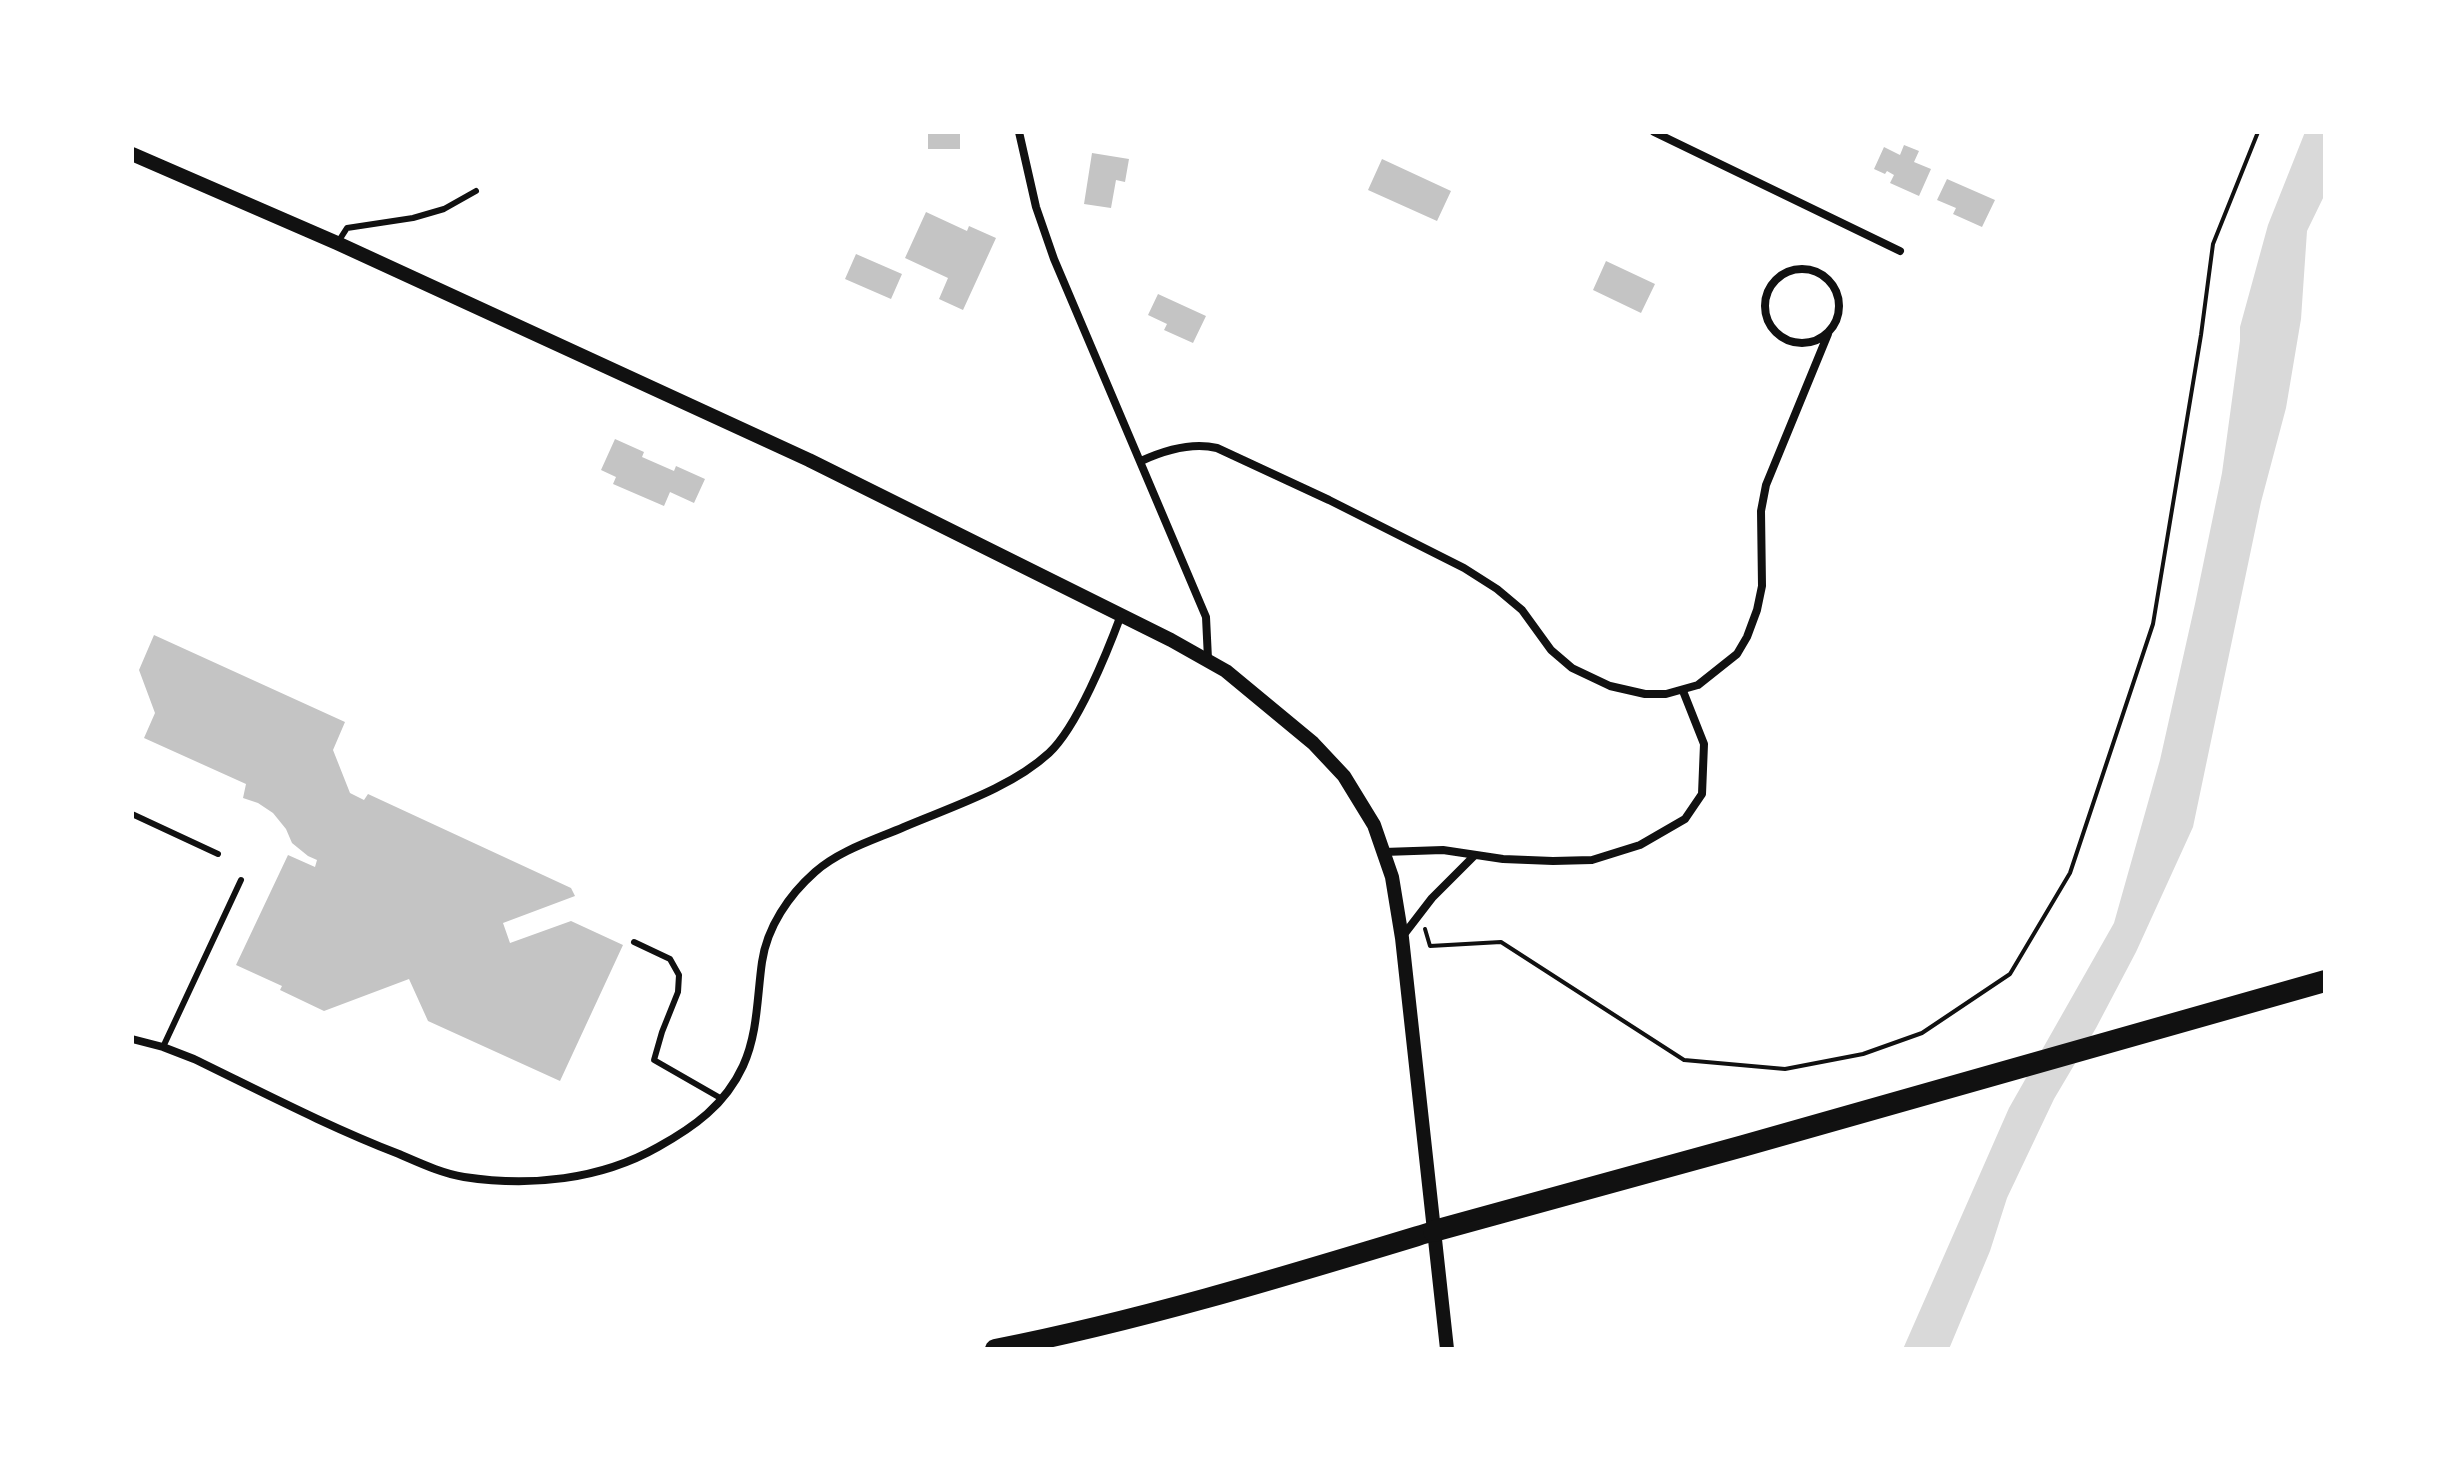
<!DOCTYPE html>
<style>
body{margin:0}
#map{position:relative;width:2457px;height:1481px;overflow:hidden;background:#fff;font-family:Commissioner,sans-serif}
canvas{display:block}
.frame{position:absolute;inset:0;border:134px solid #fff;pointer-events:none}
</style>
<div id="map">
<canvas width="2457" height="1481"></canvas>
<div class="frame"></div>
</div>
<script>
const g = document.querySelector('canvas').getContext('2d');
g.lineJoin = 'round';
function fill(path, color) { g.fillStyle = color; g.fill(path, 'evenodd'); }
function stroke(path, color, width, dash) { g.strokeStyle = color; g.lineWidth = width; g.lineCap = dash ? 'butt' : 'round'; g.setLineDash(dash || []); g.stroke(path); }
const water = new Path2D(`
 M2305 132H2325V194L2307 231 2301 319 2286 408 2261 502 2193 827 2136 952 2096 1028 2054 1099 2007 1198 1990 1251 1949 1349H1903L2009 1108 2114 923 2160 760 2195 604 2222 473 2240 341V327L2268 225Z`);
const building = new Path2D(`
 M928 132H960V149H928Z
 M1904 145 1919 151 1914 162 1931 169 1919 196 1890 183 1894 175 1887 171 1885 174 1874 169 1884 147 1900 155Z
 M1092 153 1129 159 1125 182 1116 180 1111 208 1084 204Z
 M1382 159 1451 191 1437 221 1368 190Z
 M1947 179 1995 200 1982 227 1953 214 1956 208 1937 200Z
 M926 212 967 231 969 226 996 238 963 310 939 299 948 278 905 258Z
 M856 254 902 274 891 299 845 279Z
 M1606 261 1655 284 1641 313 1593 290Z
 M1158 294 1206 316 1193 343 1164 330 1167 324 1148 315Z
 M615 439 644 452 642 457 674 471 676 466 705 479 694 503 670 492 664 506 613 484 616 477 601 470Z
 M154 635 345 722 333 750 350 793 364 800 368 794 571 888 575 896 503 923 510 943 571 921 623 945 560 1081 428 1021 409 979 324 1011 280 990 282 986 236 965 288 855 315 867 317 860 308 856 292 843 286 829 273 813 258 803 243 798 246 784 144 738 155 713 139 670Z`);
const path = new Path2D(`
 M1425 929 1430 946 1501 942 1684 1060 1785 1069 1863 1054 1922 1033 2010 974 2070 873 2153 624 2201 335 2213 244 2258 132`);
const service = new Path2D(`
 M338 242 347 228 413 218 444 209 476 191
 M132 814 218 854
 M634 942 670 959 679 975 678 992 662 1032 654 1060 722 1099
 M163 1047 241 880`);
const minor = new Path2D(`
 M1019 132 1036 207 1054 259 1206 617 1208 659
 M1654 132 1900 251
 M1765 306a37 37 0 1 1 74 0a37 37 0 1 1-74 0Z
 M1141 461C1165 450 1192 442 1217 448L1329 500 1464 568 1497 589 1522 610 1551 650 1572 668 1610 686 1645 694H1666L1698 685 1737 654 1747 637 1757 610 1762 586 1761 511 1766 485 1828 334
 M1384 852 1443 850 1503 859 1553 861 1592 860 1640 845 1685 819 1702 794 1704 744 1683 691
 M1402 937 1432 898 1474 856
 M132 1039 163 1047 194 1059C262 1092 329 1127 399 1154 420 1163 441 1173 464 1177 530 1187 600 1180 658 1147 694 1127 725 1105 743 1066 758 1033 757 997 762 962 767 927 789 895 815 872 840 850 874 840 904 827 951 807 1011 788 1049 753 1077 727 1107 653 1121 615`);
const tertiary = new Path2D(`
 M132 154 337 243 809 460 1171 640 1226 671 1313 743 1344 776 1374 825 1392 877 1402 938 1447 1349`);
const trunk = new Path2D(`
 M995 1349C1143 1320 1289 1275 1434 1231`);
const motorway = new Path2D(`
 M1434 1231 1743 1146 2325 981`);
fill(water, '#d9d9d9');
fill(building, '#c4c4c4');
stroke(path, '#111', 4);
stroke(service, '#111', 6);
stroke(minor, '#111', 8);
stroke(tertiary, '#111', 14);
stroke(trunk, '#111', 20);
stroke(motorway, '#111', 22);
</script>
